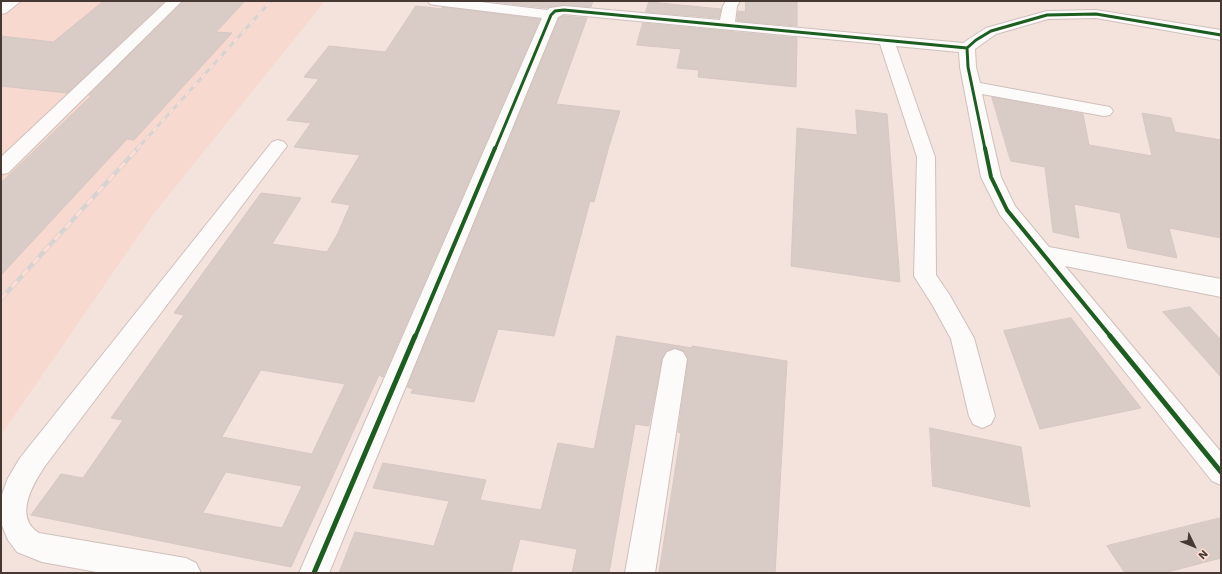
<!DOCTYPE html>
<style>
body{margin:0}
#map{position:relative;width:1222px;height:574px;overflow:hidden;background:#f4e2dc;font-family:"Work Sans",sans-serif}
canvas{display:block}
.frame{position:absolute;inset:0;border:2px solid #463934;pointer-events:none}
.north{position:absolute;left:1174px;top:526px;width:40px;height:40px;-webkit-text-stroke:3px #ffddd2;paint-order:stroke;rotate:133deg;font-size:11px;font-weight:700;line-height:16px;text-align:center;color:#463934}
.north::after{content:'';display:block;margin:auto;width:14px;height:18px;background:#463934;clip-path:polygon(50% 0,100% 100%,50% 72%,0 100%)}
</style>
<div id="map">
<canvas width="1222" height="574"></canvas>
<div class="frame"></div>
<div class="north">N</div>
</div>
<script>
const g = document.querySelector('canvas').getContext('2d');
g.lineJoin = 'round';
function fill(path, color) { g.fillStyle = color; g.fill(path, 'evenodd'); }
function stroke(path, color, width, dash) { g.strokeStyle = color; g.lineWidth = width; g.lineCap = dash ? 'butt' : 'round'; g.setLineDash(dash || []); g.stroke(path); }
const built = new Path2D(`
 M1 1H325L152 216 1 435Z`);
const building = new Path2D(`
 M104 1H165L67 93 1 86V36L53 42Z
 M184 1H245L216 32 232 33 134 140 127 139 1 275V183L92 95H89Z
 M485 1H593L591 7 564 5 547 8Z
 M746 1H797V26L737 21 738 11 745 12Z
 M649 2 721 9 719 18 646 12Z
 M416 6 442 9V7L540 19 383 377 379 375 291 567 31 515 61 474 83 478 123 420 111 418 184 315 174 313 261 193 301 198 272 244 327 252 338 233 350 205 331 202 360 155 294 147 311 123 287 120 319 79 304 77 329 46 385 52ZM261 370 345 384 312 454 222 437ZM226 472 302 486 282 528 203 513Z
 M564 16 587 18 556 104 620 111 609 146 594 202 590 201 554 336 498 329 474 402 411 393 413 389 407 387 559 18Z
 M643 23 797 38 796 87 698 77 699 70 677 68 681 49 637 45Z
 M992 97 1083 114 1089 145 1152 156 1142 113 1171 118 1175 132 1221 140V238L1169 228 1177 258 1128 248 1120 213 1074 204 1079 238 1053 232 1045 167 1011 161Z
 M856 110 887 114 900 282 791 266 797 128 857 135Z
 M1190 307 1221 340V377L1163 312Z
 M1071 318 1141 408 1040 429 1004 331Z
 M617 336 692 348V346L787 361 775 573H659L681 433 678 432 688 359 684 351 676 348 666 351 662 359 649 426 635 424 609 573H572L577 549 520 539 511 573H339L355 532 434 546 449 501 373 488 383 463 486 480 480 500 541 510 558 443 594 449Z
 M930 428 1021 447 1030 507 933 486Z
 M1221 518V558L1164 573H1125L1107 546Z`);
const minor = new Path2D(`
 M4 1H21L6 13 1 14V3Z
 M167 1H182L8 173 1 174V157Z
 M428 1H472L547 10 550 8 564 6 720 20 723 6 726 1H740L737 6 735 22 963 43 986 28 1047 11 1096 10 1221 30V40L1096 18 1048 19 996 34 975 49 976 67 980 83 1104 106 1110 107 1113 111 1110 115 1104 116 982 94 1001 177 1015 206 1049 247 1221 279V297L1065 266 1221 452V485L1212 481 1000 215 981 177 960 67 959 52 896 46 935 157 936 275 949 294 974 338 995 416 991 424 982 428 973 424 969 416 951 339 933 306 914 276 917 157 880 44 564 14 558 17 329 573H299L542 18 435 5 430 4Z
 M278 140 284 142 287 146 284 150 45 466C33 484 13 517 39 533L186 558 196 563 201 573H102L42 562 17 552 8 540 1 523V497L8 478 20 458 272 142Z
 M675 349 683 352 687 359 655 573H625L663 359 667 352Z`);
const railFar1 = new Path2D(`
 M137 149 271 1`);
const rail = new Path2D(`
 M1 299 138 148`);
const cyclewayFar2 = new Path2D(`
 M495 149 551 15 555 11 564 10 967 48
 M985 149 968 67 967 48 976 40 991 31 1047 15 1096 14 1221 35`);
const cyclewayFar1 = new Path2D(`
 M985 148 991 177 1007 210 1111 337
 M415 337 495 148`);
const cycleway = new Path2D(`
 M1110 336 1221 472
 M314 573 415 336`);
fill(built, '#f8d9cf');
fill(building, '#d9cbc6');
stroke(building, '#d5c7c3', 1);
stroke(minor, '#cfc0bc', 2);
fill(minor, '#fdfbfa');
stroke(railFar1, '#d8d3d1', 3);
stroke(rail, '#d8d3d1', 4.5);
stroke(railFar1, '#ffddd2', 2, [6]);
stroke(rail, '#ffddd2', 3, [8]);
stroke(cyclewayFar2, '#1b5e20', 3);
stroke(cyclewayFar1, '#1b5e20', 4);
stroke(cycleway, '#1b5e20', 5);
</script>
